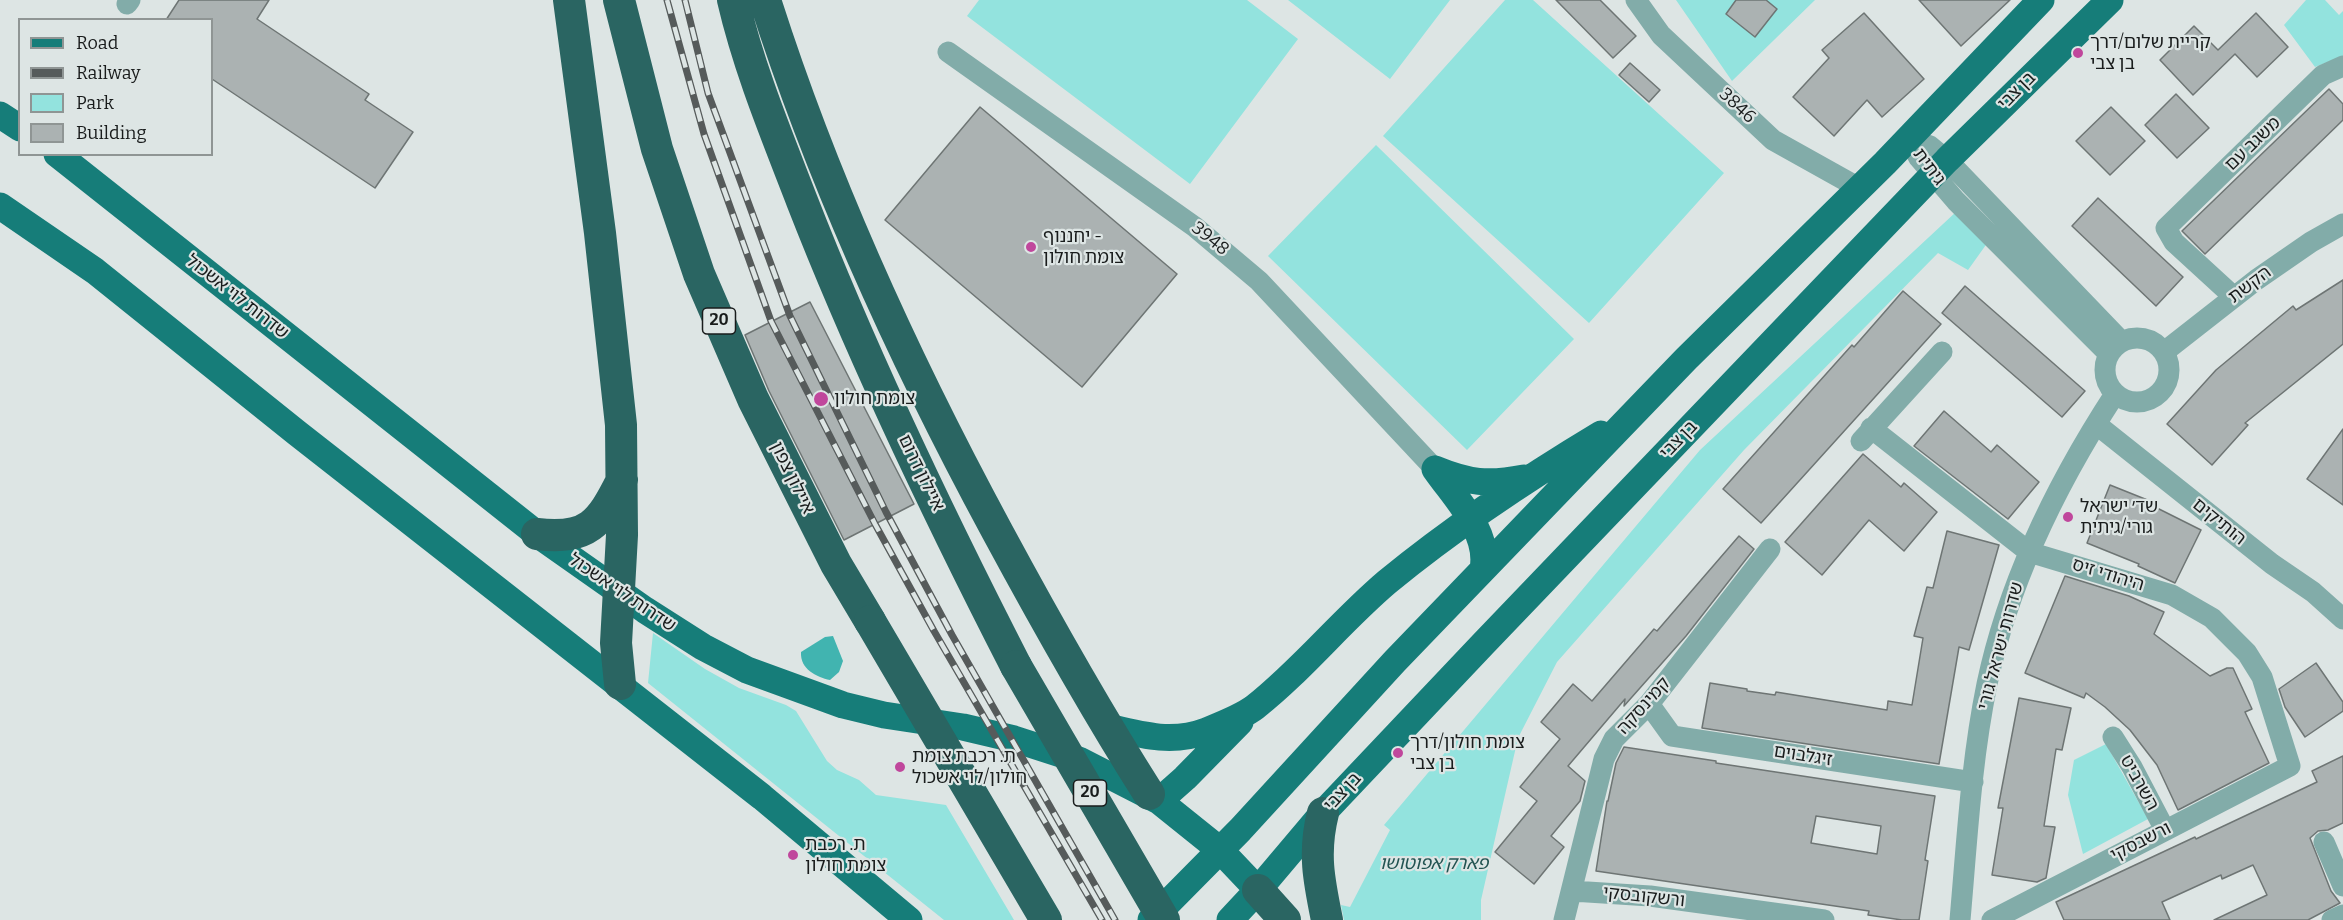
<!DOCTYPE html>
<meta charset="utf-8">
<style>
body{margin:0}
#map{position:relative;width:2343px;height:920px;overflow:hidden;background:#dde5e4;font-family:Bitter,serif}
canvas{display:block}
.legend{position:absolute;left:18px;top:18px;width:195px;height:138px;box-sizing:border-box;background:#dde5e4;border:2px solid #8f9594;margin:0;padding:8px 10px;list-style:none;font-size:18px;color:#191c1c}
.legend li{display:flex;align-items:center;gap:12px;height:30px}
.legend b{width:30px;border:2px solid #8f9594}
</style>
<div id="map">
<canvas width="2343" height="920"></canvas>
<ul class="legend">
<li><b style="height:8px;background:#167d79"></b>Road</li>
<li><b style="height:8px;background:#565b5b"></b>Railway</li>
<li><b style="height:16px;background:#93e3de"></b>Park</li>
<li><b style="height:16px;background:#abb2b2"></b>Building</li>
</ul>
</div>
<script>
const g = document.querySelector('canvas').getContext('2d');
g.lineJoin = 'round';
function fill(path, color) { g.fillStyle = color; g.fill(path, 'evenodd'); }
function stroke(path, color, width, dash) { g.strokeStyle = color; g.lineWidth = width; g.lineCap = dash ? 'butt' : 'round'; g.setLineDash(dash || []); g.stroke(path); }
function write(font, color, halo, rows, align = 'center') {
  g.font = font + ' Bitter,"Noto Sans Hebrew",serif'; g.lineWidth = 4.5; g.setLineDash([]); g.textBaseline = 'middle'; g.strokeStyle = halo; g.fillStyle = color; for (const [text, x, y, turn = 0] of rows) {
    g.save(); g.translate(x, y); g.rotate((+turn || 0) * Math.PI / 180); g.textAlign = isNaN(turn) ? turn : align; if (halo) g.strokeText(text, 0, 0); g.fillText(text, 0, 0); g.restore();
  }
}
const green = new Path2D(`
 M979 0H1247L1298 39 1190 184 967 16Z
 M1288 0H1450L1390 79Z
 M1505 0H1533L1724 173 1589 323 1383 136Z
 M1676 0H1815L1732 81Z
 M2306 0H2325L2339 15 2343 11V56L2315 67 2284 25Z
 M1376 145 1574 339 1467 450 1268 256Z
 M1957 211 1988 242 1968 270 1938 253 1744 450 1557 662 1518 738 1481 900V920H1344L1341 905 1350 907 1390 830 1384 825 1700 450Z
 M653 633 705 669 739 688 786 705 796 711 827 761 837 770 859 780 876 795 946 805 1014 920H944L648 683Z
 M2106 744 2148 819 2083 854 2068 795 2074 760Z`);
const forest = new Path2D(`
 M833 636 843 661 839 672 830 680C816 677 800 669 801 652L825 637Z`);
const building = new Path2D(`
 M179 0H269L257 19 369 94 365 100 413 132 375 188 212 79V20H166Z
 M1556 0H1600L1636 36 1613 58Z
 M1736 0H1766L1777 9 1755 37 1726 14Z
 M1919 0H2010L1961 46Z
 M1864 13 1924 79 1882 117 1867 100 1834 136 1793 97 1829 58 1822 50Z
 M2256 13 2288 47 2257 77 2235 54 2193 95 2160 60 2194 26 2218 50Z
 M1630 63 1660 90 1649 102 1619 75Z
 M2329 89 2343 104V120L2205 254 2182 231Z
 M2176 94 2209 128 2177 158 2145 125Z
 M980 107 1177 274 1082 387 885 220Z
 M2111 107 2145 141 2110 175 2076 141Z
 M2098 198 2183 277 2156 306 2072 226Z
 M2343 280V344L2245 423 2248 425 2212 465 2167 424 2216 370 2293 306 2296 310Z
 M1965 286 2085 391 2062 417 1942 313Z
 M1903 291 1941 324 1761 523 1723 489 1852 345 1854 347Z
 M810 302 914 504 844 540 769 391 745 335Z
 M1944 411 1991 452 1997 445 2039 482 2008 519 1914 446Z
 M2343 429V505L2307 479Z
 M1863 454 1901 487 1904 483 1937 512 1904 551 1869 520 1822 575 1785 542Z
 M2110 485 2150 501 2149 504 2201 530 2175 583 2138 566 2139 564 2087 543Z
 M1947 531 1999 545 1969 650 1959 647 1939 764 1702 728 1710 683 1747 689V691L1775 695 1776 692 1887 710 1888 701 1912 705 1923 638 1914 636 1927 587 1933 588Z
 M1739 536 1754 549 1686 636 1624 706 1625 699 1568 766 1585 781 1580 801 1551 836 1564 847 1534 884 1495 852 1537 801 1520 787 1560 739 1541 722 1573 684 1592 701 1654 629 1657 631Z
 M2065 576 2129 596 2164 612 2154 634 2210 676 2227 668H2233L2252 709 2245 712 2269 763 2178 810 2157 765 2130 730 2105 707 2086 693 2084 698 2025 673Z
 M2316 663 2343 702V711L2305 737 2285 707 2279 689Z
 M2019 698 2071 708 2062 750 2056 749 2044 826 2055 827 2046 878 2037 882 1992 875 2003 808H1998Z
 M1624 747 1716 761V763L1935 796 1925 860 1928 861 1919 920H1902L1868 915 1869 911 1596 871 1607 801H1608L1616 763ZM1816 816 1881 826 1877 854 1811 843Z
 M2343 756V823L2328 830 2318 831 2310 838 2331 891 2340 903 2308 920H2214L2267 895 2253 865 2222 879 2221 875 2162 902 2170 920H2064L2056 902 2195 837 2196 839 2317 782 2312 771Z`);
const minor = new Path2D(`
 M1636 0 1661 35 1773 140 1859 188
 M127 4 130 0
 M948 52 1195 227 1259 281 1435 469
 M1909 139 1930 146 1947 160 2121 341
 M1909 139 1919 158 1956 201 2109 354
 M2234 297 2174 242 2166 228 2323 75 2343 66
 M2105 370a32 32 0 1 1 64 0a32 32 0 1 1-64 0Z
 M2164 352 2256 280 2311 242 2343 224
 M2096 424 2272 564 2313 592 2343 619
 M1871 428 2029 552 2172 595 2212 618 2247 653 2262 677 2290 766 1992 920
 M1861 441 1942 352
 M1649 704 1672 736 1973 782
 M2113 737 2132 767 2165 830
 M2324 842 2343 886
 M1572 891 1650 896 1824 920
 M1564 920 1604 759 1614 739 1649 704 1770 549
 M1960 920C1967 841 1971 762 1987 684 2009 580 2057 483 2115 394
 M2332 920 2343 915`);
const major = new Path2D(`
 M0 115 20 128
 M57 154 537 534 645 610 703 647 747 670 843 705 884 715 963 727 1014 739 1079 760 1159 801 1220 850 1258 890
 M0 206 95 271 297 433 762 797 909 920
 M1435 469C1455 498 1490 532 1483 569
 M1435 469C1469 483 1488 485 1524 478
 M1108 727C1141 735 1172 744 1206 731 1221 725 1242 717 1255 707 1302 670 1341 621 1387 582 1454 527 1526 479 1601 434
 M1159 801 1185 778 1240 722
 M1151 920 1240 830 1395 661 1686 359 1885 163 2041 0
 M1230 920 1258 890 1323 813 1483 644 1947 160 2110 0`);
const highway = new Path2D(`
 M569 0 600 233 621 425 622 535 616 643 620 684
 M619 0 657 149 699 274 753 399 836 564 870 621
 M733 0C749 69 777 136 802 201 864 360 938 514 1016 666
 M765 0C824 185 905 361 997 531 1045 620 1095 709 1149 794
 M537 534C588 540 600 524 622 480
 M1323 813C1313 853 1319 881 1327 920
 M1258 890 1285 920`);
const rail = new Path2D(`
 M667 0 704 134 771 321 875 524 934 631 1102 920
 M685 0 708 93 790 316 886 512 952 635 1115 920`);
const highwayBridge = new Path2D(`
 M870 621 1046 920
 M1016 666 1164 920`);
const markers = [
 [2078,53,6,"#c0479c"],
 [1031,247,6,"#c0479c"],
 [821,399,8,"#c0479c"],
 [2068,517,6,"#c0479c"],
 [1398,753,6,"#c0479c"],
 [900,767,6,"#c0479c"],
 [793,855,6,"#c0479c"]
];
const shields = [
 [719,321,33],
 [1090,793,33]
];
const shieldNames = [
 ["20",719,321],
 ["20",1090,793]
];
const poiNames = [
 ["קריית שלום/דרך",2090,43],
 ["בן צבי",2090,64],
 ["יחננוף -",1043,237],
 ["צומת חולון",1043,258],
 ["צומת חולון",834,399],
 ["שד׳ ישראל",2080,507],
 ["גורי/גיתית",2080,528],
 ["צומת חולון/דרך",1410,743],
 ["בן צבי",1410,764],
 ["ת. רכבת צומת",912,757],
 ["חולון/לוי אשכול",912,778],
 ["ת. רכבת",805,845],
 ["צומת חולון",805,866]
];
const streetNames = [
 ["בן צבי",2017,91,-45],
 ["3846",1737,106,43],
 ["משגב עם",2253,144,-44],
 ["גיתית",1929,167,53],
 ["3948",1210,239,39],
 ["הקשת",2250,285,-37],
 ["שדרות לוי אשכול",237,297,38],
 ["בן צבי",1679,440,-46],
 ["איילון דרום",921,473,64],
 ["איילון צפון",792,478,64],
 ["הותיקים",2219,522,39],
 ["היהודי זיס",2108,575,17],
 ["שדרות לוי אשכול",622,593,34],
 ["שדרות ישראל גורי",2001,646,-75],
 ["קמינסקה",1644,706,-48],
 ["זיגלבוים",1803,756,9],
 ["השרביט",2139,783,61],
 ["בן צבי",1343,792,-47],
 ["ורשבסקי",2141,842,-27],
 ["ורשקובסקי",1644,897,6]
];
const parkNames = [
 ["פארק אפוטושו",1434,864]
];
fill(green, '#93e3de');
fill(forest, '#41b4b0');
fill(building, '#abb2b2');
stroke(building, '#6e7574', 1.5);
stroke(minor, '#82aca9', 21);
stroke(major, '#167d79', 27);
stroke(highway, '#2a6562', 32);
stroke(rail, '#565b5b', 7);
stroke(rail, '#dde5e4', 4.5, [14]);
stroke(highwayBridge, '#2a6562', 32);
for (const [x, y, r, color] of markers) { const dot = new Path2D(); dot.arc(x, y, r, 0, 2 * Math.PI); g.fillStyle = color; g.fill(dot); stroke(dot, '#dde5e4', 2); }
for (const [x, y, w] of shields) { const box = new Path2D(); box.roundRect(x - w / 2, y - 13, w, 26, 4.5); g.fillStyle = '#dde5e4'; g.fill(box); stroke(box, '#191c1c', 1.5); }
write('bold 16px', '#191c1c', null, shieldNames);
write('18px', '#191c1c', '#dde5e4', poiNames, 'left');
write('18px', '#191c1c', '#dde5e4', streetNames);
write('italic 18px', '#235452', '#dde5e4', parkNames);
</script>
